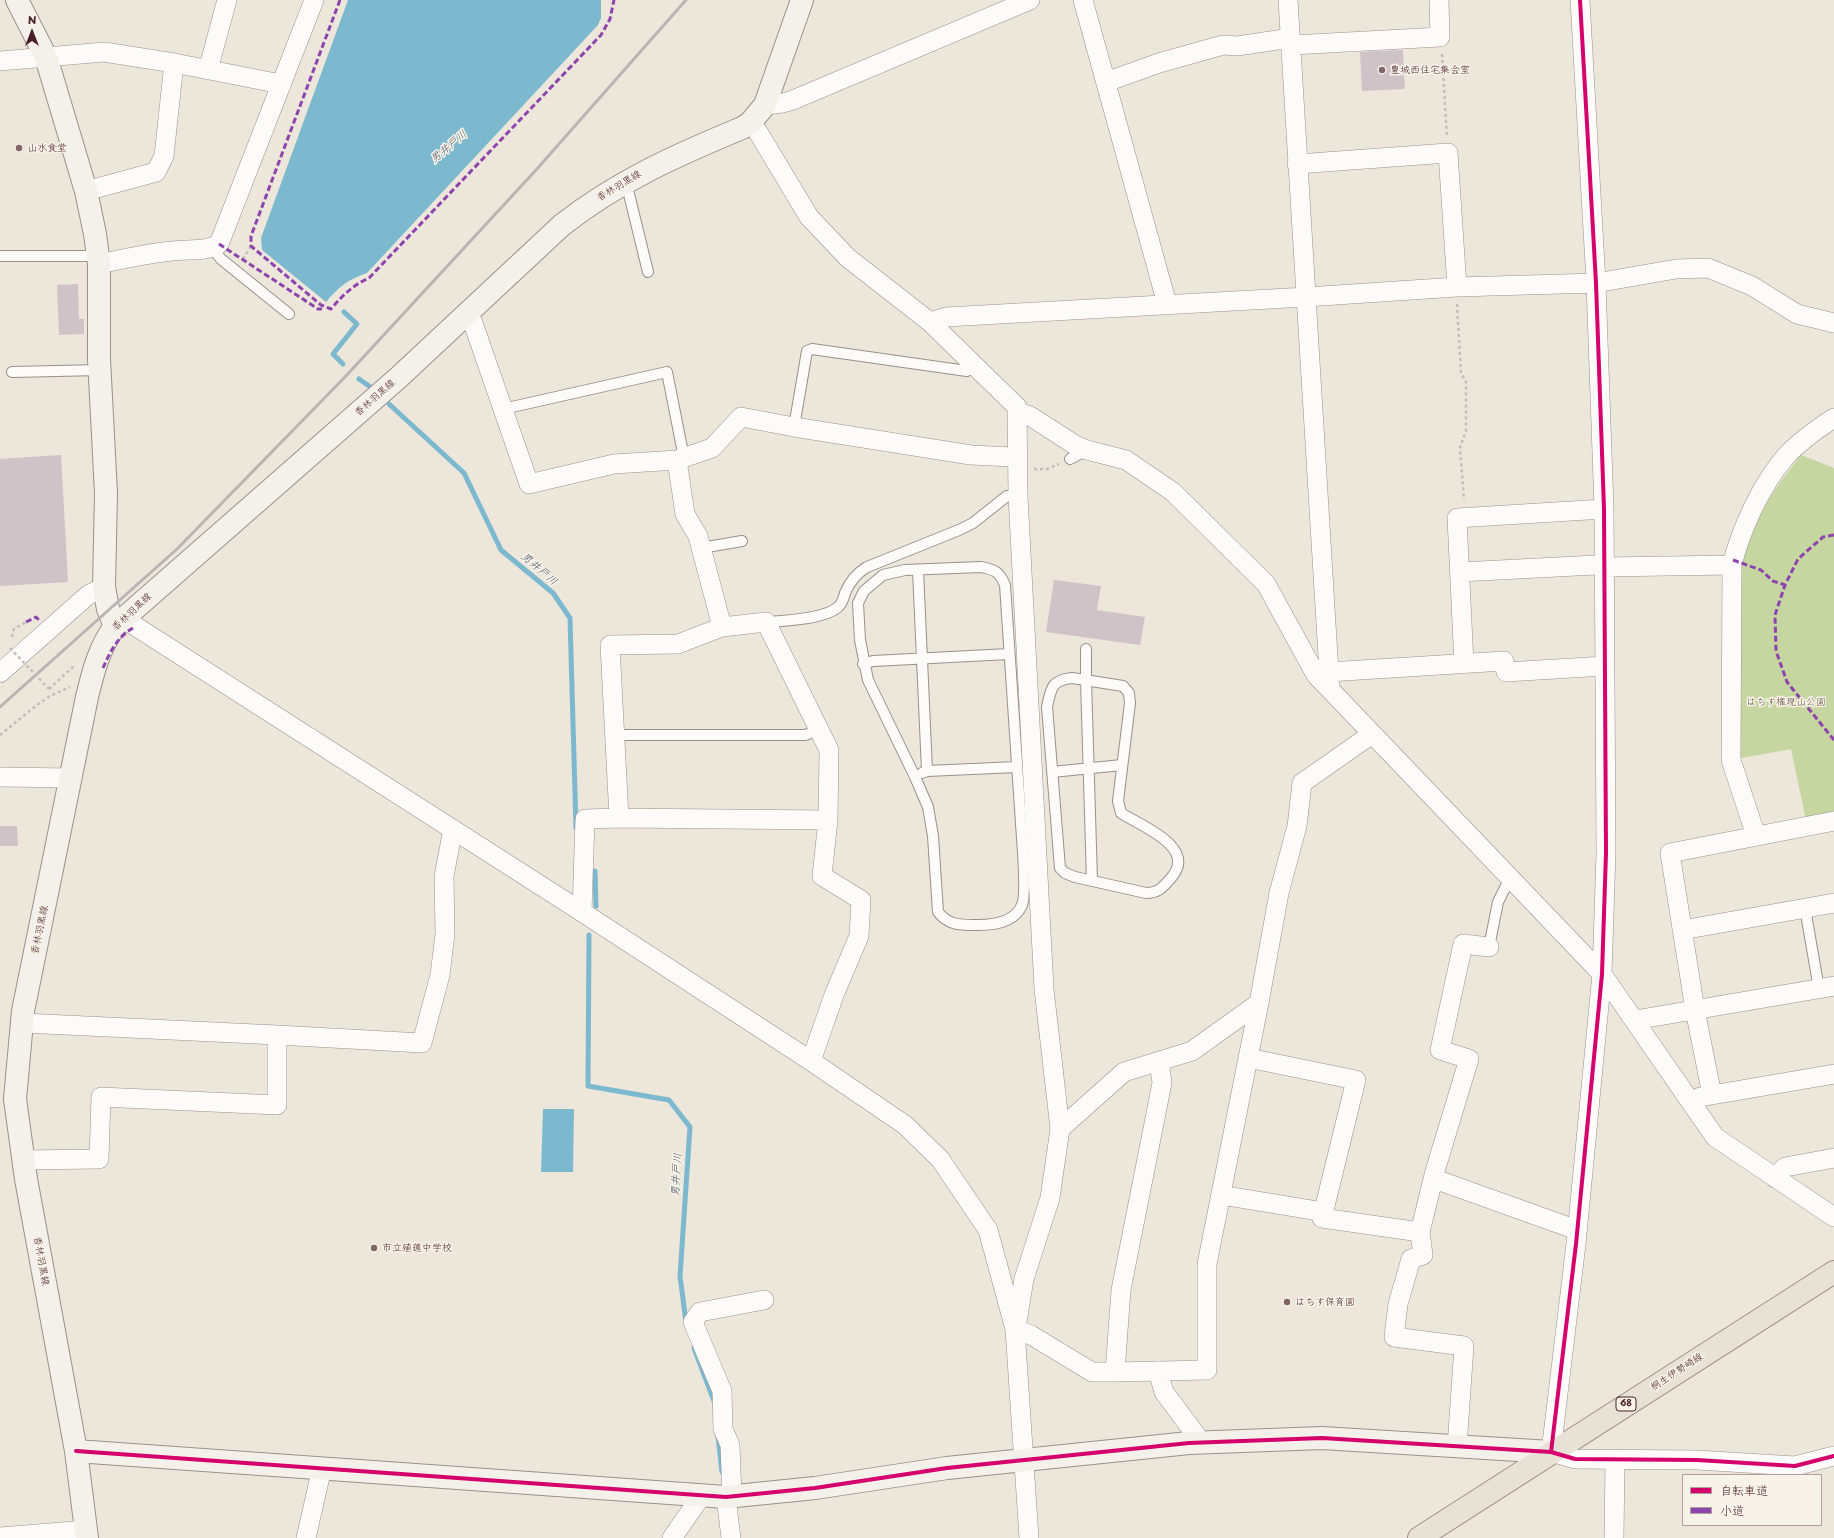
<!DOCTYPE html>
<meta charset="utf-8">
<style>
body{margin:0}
#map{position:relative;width:1834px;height:1538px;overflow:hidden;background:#ece6db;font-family:"Playpen Sans","Klee One",sans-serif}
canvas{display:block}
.legend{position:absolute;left:1682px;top:1474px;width:140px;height:52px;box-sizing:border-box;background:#f7f3e8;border:1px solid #b29e9c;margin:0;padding:5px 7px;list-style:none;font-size:12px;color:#4a1f2b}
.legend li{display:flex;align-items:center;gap:8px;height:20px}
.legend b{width:20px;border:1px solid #b29e9c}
.north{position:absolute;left:12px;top:12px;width:40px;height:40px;-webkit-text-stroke:3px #f7f3e8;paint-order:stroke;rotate:0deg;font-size:11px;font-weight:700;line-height:16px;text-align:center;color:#4a1f2b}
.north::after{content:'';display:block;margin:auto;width:14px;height:18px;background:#4a1f2b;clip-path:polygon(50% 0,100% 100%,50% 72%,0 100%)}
</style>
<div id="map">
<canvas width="1834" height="1538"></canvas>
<ul class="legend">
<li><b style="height:5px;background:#d6006c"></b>自転車道</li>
<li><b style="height:5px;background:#8e44ad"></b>小道</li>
</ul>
<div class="north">N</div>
</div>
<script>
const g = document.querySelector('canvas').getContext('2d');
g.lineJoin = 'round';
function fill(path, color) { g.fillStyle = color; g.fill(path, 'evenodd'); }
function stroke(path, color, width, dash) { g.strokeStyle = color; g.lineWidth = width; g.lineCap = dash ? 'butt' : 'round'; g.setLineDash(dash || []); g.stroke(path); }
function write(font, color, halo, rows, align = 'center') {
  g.font = font + ' "Playpen Sans","Klee One",sans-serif'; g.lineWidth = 3; g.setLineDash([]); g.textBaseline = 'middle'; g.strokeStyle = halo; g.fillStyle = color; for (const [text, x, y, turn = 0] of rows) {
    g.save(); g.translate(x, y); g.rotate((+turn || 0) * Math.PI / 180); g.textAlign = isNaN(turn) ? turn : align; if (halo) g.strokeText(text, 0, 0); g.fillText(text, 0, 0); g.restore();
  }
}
const green = new Path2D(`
 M1801 455 1834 468V815L1806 820 1791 749 1737 759 1740 581C1741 572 1741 562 1744 553 1754 517 1778 484 1801 455Z`);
const water = new Path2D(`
 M348 0H601V18L598 25 367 273C347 280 339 287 326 302L262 250 261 238Z
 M543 1109H574L573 1172H541Z`);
const stream = new Path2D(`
 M343 364 333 354 357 324 344 312
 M359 379 372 388
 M389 404 464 473 501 550 553 593 570 618 576 828
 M595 871 596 906
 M589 935 588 1086 669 1100 690 1127 680 1276 686 1322
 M694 1348 714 1401
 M718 1436 722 1472`);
const building = new Path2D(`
 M1403 50 1405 89 1362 91 1360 52Z
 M78 284 79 319H84V334L59 335 57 285Z
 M61 455 68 582 0 586V459Z
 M1054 580 1101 586 1097 610 1145 617 1140 645 1046 632Z
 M0 826H17L18 846H0Z`);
const path = new Path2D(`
 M1442 54 1447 137
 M243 259 251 246
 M1457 304 1461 373 1466 382V431L1460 447 1464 500
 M1034 469H1047L1059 464
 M12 637 14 629 26 622
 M49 689 75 665
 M0 735 37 705 50 696 70 687`);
const lane = new Path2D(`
 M623 183 629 194 648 272
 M212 248 221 259 289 314
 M0 256H98
 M12 372 100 370
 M503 409 667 372 684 458
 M794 427 807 351 812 349 967 371 975 365
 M1070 459 1087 450
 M701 548 742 541
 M981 567C995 570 999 571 1005 585 1010 664 1016 744 1021 824 1022 839 1027 894 1022 905 1015 922 995 925 978 925 961 925 949 926 938 912L933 836 928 807 915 777 868 680 860 640 858 603 864 591 883 575 905 570Z
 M918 570 927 771
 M766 622C784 621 827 619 839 606 842 603 844 597 845 593 850 581 857 573 867 567L959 530 973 523 1007 496H1018
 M1086 649V680L1092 881
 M863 664 873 661 1009 654
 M1072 678 1123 686 1129 693 1130 703 1118 801 1121 813C1141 826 1198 847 1171 878 1163 887 1159 893 1146 893L1075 877 1065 873 1060 868 1047 707C1051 689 1051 680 1072 678Z
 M616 735H805L819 730
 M1052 772 1122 765
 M922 773 927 771 1017 767
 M1805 908 1819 989
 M1489 947 1498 902 1510 878`);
const street = new Path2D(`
 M1083 0 1167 304
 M1288 0 1330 689
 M1580 0 1596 283 1604 509 1606 853 1602 974 1576 1244 1551 1452 1575 1459 1697 1460 1795 1466 1834 1456
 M1292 45 1440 37 1439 0
 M0 61 104 52 174 63 281 84
 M208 70 227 0
 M1106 82 1159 63 1223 45 1237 46 1291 38
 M765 105 783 103 793 100 1030 0
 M750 123 758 132 809 217 848 258 930 322 1017 407 1018 496 1044 989 1060 1129 1050 1198 1024 1279 1017 1322
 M1297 164 1448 153 1457 287
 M86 191 156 172 164 156 174 63
 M99 264C123 259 148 253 173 251 189 249 205 252 219 244L314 0
 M468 313 473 323 529 484 614 464 677 460 712 448 741 417 794 427 971 455 1012 457 1018 456
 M930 322 946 317 1306 297 1457 287 1596 283 1676 269 1708 268 1752 286 1797 314 1834 323
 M1018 412 1030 416 1075 445 1087 450 1126 460 1173 492 1266 584 1316 675 1602 974 1715 1137 1834 1217
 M677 460 685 514 698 536 722 627
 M1732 565 1731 760 1756 836
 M1460 572 1596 565 1605 567 1732 565C1741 529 1761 485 1786 456 1800 441 1817 429 1834 418
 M124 619 582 912 811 1061 905 1125 940 1159 988 1230 1015 1329 1029 1538
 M1464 664 1457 518 1604 509
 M1328 672 1504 661 1506 672 1605 666
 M0 673 88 595 104 587
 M0 777 72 778
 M619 818 828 820
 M582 912 585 819 619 818 610 645 678 644 722 627 766 622 829 750 828 820 822 876 861 900 859 936 834 995 811 1061
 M1682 930 1834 903
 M1635 1020 1834 986
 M23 1023 277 1035
 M1248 1058 1356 1080 1322 1218 1420 1232
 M1159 1061 1162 1083 1121 1290 1115 1372 1207 1370V1264L1259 1003 1279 893 1297 826 1302 783 1372 734
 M1712 1095 1695 1010 1670 853 1834 821
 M1700 1097 1834 1074
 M1060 1129 1124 1072 1192 1051 1259 1003
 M23 1160 99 1159 101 1097 277 1105V1035L422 1043 440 975 445 934 444 876 453 829
 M1775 1178 1785 1167 1834 1158
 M1433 1180 1443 1182 1577 1230
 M1221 1195 1324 1212
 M1015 1329 1031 1335 1092 1372H1115
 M1158 1371 1164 1392 1196 1435 1197 1443
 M1457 1447 1464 1346 1394 1337 1398 1304 1411 1259 1423 1255 1420 1232 1435 1171 1469 1059 1440 1050 1463 944 1489 947
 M732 1496 730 1445 723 1429 722 1391 693 1322 700 1312 764 1300
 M726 1497 731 1538
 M0 1537 86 1530
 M306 1538 322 1468
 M672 1538 702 1495
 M1614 1538 1615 1461`);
const secondary = new Path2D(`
 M17 0 46 57 86 191 95 234 99 264V359L106 493 104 587 108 609 115 626
 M76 1451 726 1497 815 1488 947 1468 1189 1443 1322 1438 1551 1452
 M87 1538 76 1451 26 1179 15 1099 23 1011 87 697C93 672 99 648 115 626L398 378 562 225C618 181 677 155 742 128L750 123 765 105 802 0`);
const primary = new Path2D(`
 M1419 1538 1834 1272`);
const rail = new Path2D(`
 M0 707 177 549 345 377 536 170 686 0`);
const pathBridge = new Path2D(`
 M10 648 49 689`);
const quiet = new Path2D(`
 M340 0 251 236V246L321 305 331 309C343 295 353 285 369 278L601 35 610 19 614 0
 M219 244 318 309H322
 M1834 535 1823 537 1798 559 1785 585 1775 615 1776 651 1787 682 1834 740
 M1733 560 1761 570 1773 581 1785 585
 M26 622 36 617 40 621
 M103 668C110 652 118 635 135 627`);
const cycleway = new Path2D(`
 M76 1451 726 1497 815 1488 947 1468 1189 1443 1322 1438 1551 1452 1575 1459 1697 1460 1795 1466 1834 1456
 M1551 1452 1576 1244 1602 974 1606 853 1604 509 1596 283 1580 0`);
const markers = [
 [1382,70,4,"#836569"],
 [19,148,4,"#836569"],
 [374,1248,4,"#836569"],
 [1287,1302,4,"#836569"]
];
const shields = [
 [1626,1404,20]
];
const shieldNames = [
 ["68",1626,1404]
];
const poiNames = [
 ["豊城西住宅集会室",1390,70],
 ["山水食堂",27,148],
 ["市立殖蓮中学校",382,1248],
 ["はちす保育園",1295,1302]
];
const streetNames = [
 ["香林羽黒線",619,186,-31],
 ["香林羽黒線",375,398,-41],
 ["香林羽黒線",132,612,-43],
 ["香林羽黒線",40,930,-78],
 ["香林羽黒線",41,1261,80],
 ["桐生伊勢崎線",1677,1372,-33]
];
const parkNames = [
 ["はちす権現山公園",1786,702]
];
const waterNames = [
 ["男井戸川",449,147,-40],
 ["男井戸川",539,569,40],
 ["男井戸川",677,1175,-86]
];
fill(green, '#c5d6a1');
fill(water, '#7cb9ce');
stroke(stream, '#7cb9ce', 5);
fill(building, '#cec3c7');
stroke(lane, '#9a908c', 12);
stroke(street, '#9a908c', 20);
stroke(secondary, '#9a908c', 24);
stroke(primary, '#9a908c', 24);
stroke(path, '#c3bdbc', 2.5, [3, 3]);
stroke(lane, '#fcfbfa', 10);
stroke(street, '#fcfbfa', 19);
stroke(secondary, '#f4f1eb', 22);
stroke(primary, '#e8e2d6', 22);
stroke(rail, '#bab4b4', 3);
stroke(pathBridge, '#c3bdbc', 2.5, [3, 3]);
stroke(quiet, '#8e44ad', 3, [6, 3]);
stroke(cycleway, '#d6006c', 4);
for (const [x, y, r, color] of markers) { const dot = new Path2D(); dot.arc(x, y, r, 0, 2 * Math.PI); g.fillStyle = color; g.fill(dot); stroke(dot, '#f7f3e8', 1.5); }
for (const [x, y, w] of shields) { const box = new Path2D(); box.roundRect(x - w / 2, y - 7, w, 14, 3); g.fillStyle = '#f7f3e8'; g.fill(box); stroke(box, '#4a1f2b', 1); }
write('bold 9px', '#4a1f2b', null, shieldNames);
write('10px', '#4a1f2b', '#f7f3e8', poiNames, 'left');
write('10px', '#4a1f2b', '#f7f3e8', streetNames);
write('10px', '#655240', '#f7f3e8', parkNames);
write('italic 11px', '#4b556a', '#f7f3e8', waterNames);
</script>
